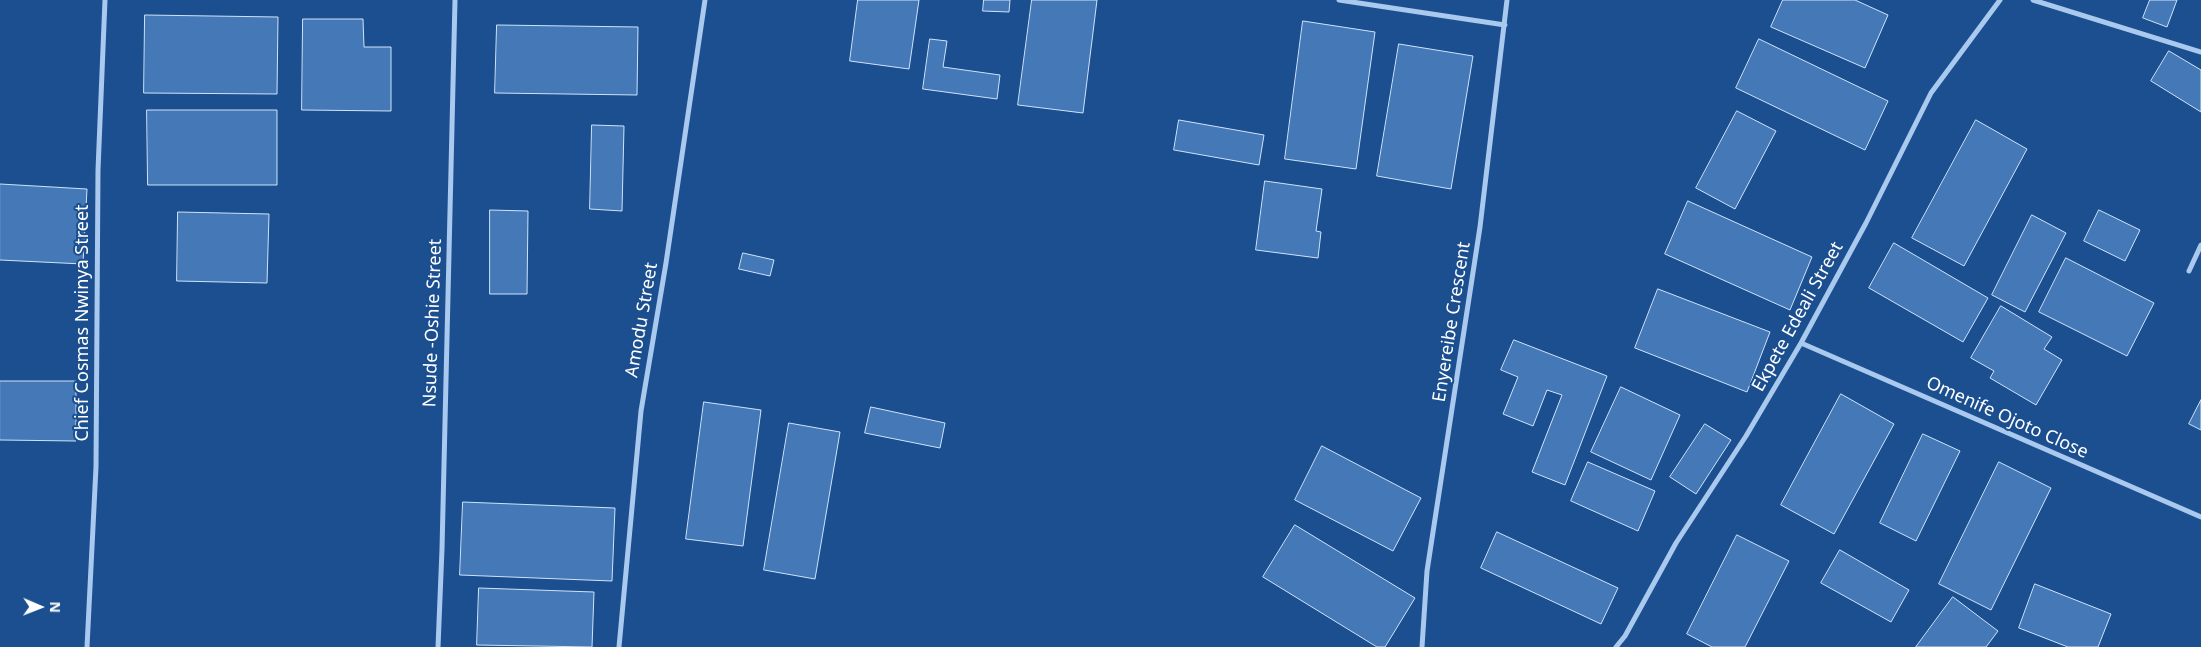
<!DOCTYPE html>
<style>
body{margin:0}
#map{position:relative;width:2201px;height:647px;overflow:hidden;background:#1b4f8f;font-family:"Noto Sans",sans-serif}
canvas{display:block}
.north{position:absolute;left:15px;top:582px;width:50px;height:50px;-webkit-text-stroke:4px #1b4f8f;paint-order:stroke;rotate:91deg;font-size:14px;font-weight:700;line-height:20px;text-align:center;color:#fff}
.north::after{content:'';display:block;margin:auto;width:18px;height:22px;background:#fff;clip-path:polygon(50% 0,100% 100%,50% 72%,0 100%)}
</style>
<div id="map">
<canvas width="2201" height="647"></canvas>
<div class="north">N</div>
</div>
<script>
const g = document.querySelector('canvas').getContext('2d');
g.lineJoin = 'round';
function fill(path, color) { g.fillStyle = color; g.fill(path, 'evenodd'); }
function stroke(path, color, width, dash) { g.strokeStyle = color; g.lineWidth = width; g.lineCap = dash ? 'butt' : 'round'; g.setLineDash(dash || []); g.stroke(path); }
function write(font, color, halo, rows, align = 'center') {
  g.font = font + ' "Noto Sans",sans-serif'; g.lineWidth = 4; g.setLineDash([]); g.textBaseline = 'middle'; g.strokeStyle = halo; g.fillStyle = color; for (const [text, x, y, turn = 0] of rows) {
    g.save(); g.translate(x, y); g.rotate((+turn || 0) * Math.PI / 180); g.textAlign = isNaN(turn) ? turn : align; if (halo) g.strokeText(text, 0, 0); g.fillText(text, 0, 0); g.restore();
  }
}
const building = new Path2D(`
 M858 0H919L909 69 850 61Z
 M984 0H1010L1009 12 983 11Z
 M1032 0H1097L1083 113 1018 105Z
 M1783 0H1855L1888 15 1865 68 1771 27Z
 M2150 0H2177L2167 27 2143 18Z
 M145 15 278 17 277 94 144 93Z
 M303 19H363L364 47H391V111L302 110Z
 M1303 21 1375 32 1356 169 1285 159Z
 M497 25 638 27 637 95 495 93Z
 M930 39 947 41 943 67 1000 75 997 99 923 89Z
 M1759 39 1888 101 1865 150 1736 88Z
 M1399 44 1473 56 1451 189 1377 176Z
 M2169 51 2201 70V112L2151 81Z
 M147 110H277V185H148Z
 M1737 111 1776 131 1735 209 1696 188Z
 M1179 120 1264 135 1259 165 1174 150Z
 M1976 120 2027 149 1964 266 1912 238Z
 M592 125 624 126 622 211 590 209Z
 M1265 181 1322 189 1316 231 1321 232 1318 258 1256 250Z
 M0 184 87 189 83 264 0 260Z
 M1688 201 1812 257 1790 310 1665 254Z
 M490 210 528 211 527 294H490Z
 M2099 210 2140 230 2125 261 2084 241Z
 M178 212 269 214 267 283 177 281Z
 M2032 215 2066 233 2025 312 1992 295Z
 M1894 243 1988 298 1963 342 1869 288Z
 M743 253 774 260 770 276 739 269Z
 M2066 258 2154 303 2127 356 2039 312Z
 M1658 289 1770 332 1747 392 1635 348Z
 M2001 306 2052 337 2044 349 2062 360 2036 405 1990 378 1994 371 1971 358Z
 M1514 340 1607 376 1565 485 1532 472 1562 395 1547 390 1533 426 1503 414 1518 377 1501 370Z
 M0 381H76V441L0 440Z
 M1621 387 1680 415 1651 480 1591 452Z
 M1841 394 1894 424 1834 534 1781 505Z
 M2201 400V430L2189 424Z
 M704 402 761 410 743 546 686 539Z
 M871 407 945 423 940 448 865 433Z
 M789 423 840 432 815 579 764 570Z
 M1705 424 1731 440 1696 494 1670 477Z
 M1923 434 1960 451 1916 541 1880 523Z
 M1322 446 1421 498 1393 551 1295 500Z
 M1588 462 1655 491 1638 531 1571 501Z
 M1999 462 2051 488 1991 610 1939 584Z
 M463 502 615 508 612 581 460 575Z
 M1295 525 1415 598 1385 647H1377L1263 577Z
 M1497 532 1618 588 1601 624 1481 568Z
 M1737 535 1789 561 1745 647H1712L1687 634Z
 M1840 550 1909 590 1891 622 1821 583Z
 M2035 584 2111 614 2098 647H2068L2019 628Z
 M479 588 594 592 592 647 477 645Z
 M1953 597 1998 631 1986 647H1916Z`);
const minor = new Path2D(`
 M1339 0 1505 25
 M2033 0 2201 52
 M2189 271 2201 245
 M1801 343 2201 517
 M87 647 96 467 98 170 105 0
 M438 647 442 549 455 0
 M619 647 641 411 666 263 705 0
 M1422 647 1427 571 1480 227 1507 0
 M1616 647 1625 636 1676 543 1746 436 1801 343 1866 223 1931 93 2000 0`);
const streetNames = [
 ["Ekpete Edeali Street",1798,317,-61],
 ["Amodu Street",642,320,-80],
 ["Enyereibe Crescent",1452,322,-81],
 ["Chief Cosmas Nwinya Street",83,323,-90],
 ["Nsude -Oshie Street",433,323,-88],
 ["Omenife Ojoto Close",2007,418,24]
];
fill(building, '#4478b7');
stroke(building, '#cfe3fa', 1);
stroke(minor, '#a9c9ee', 5);
write('18px', '#fff', '#1b4f8f', streetNames);
</script>
